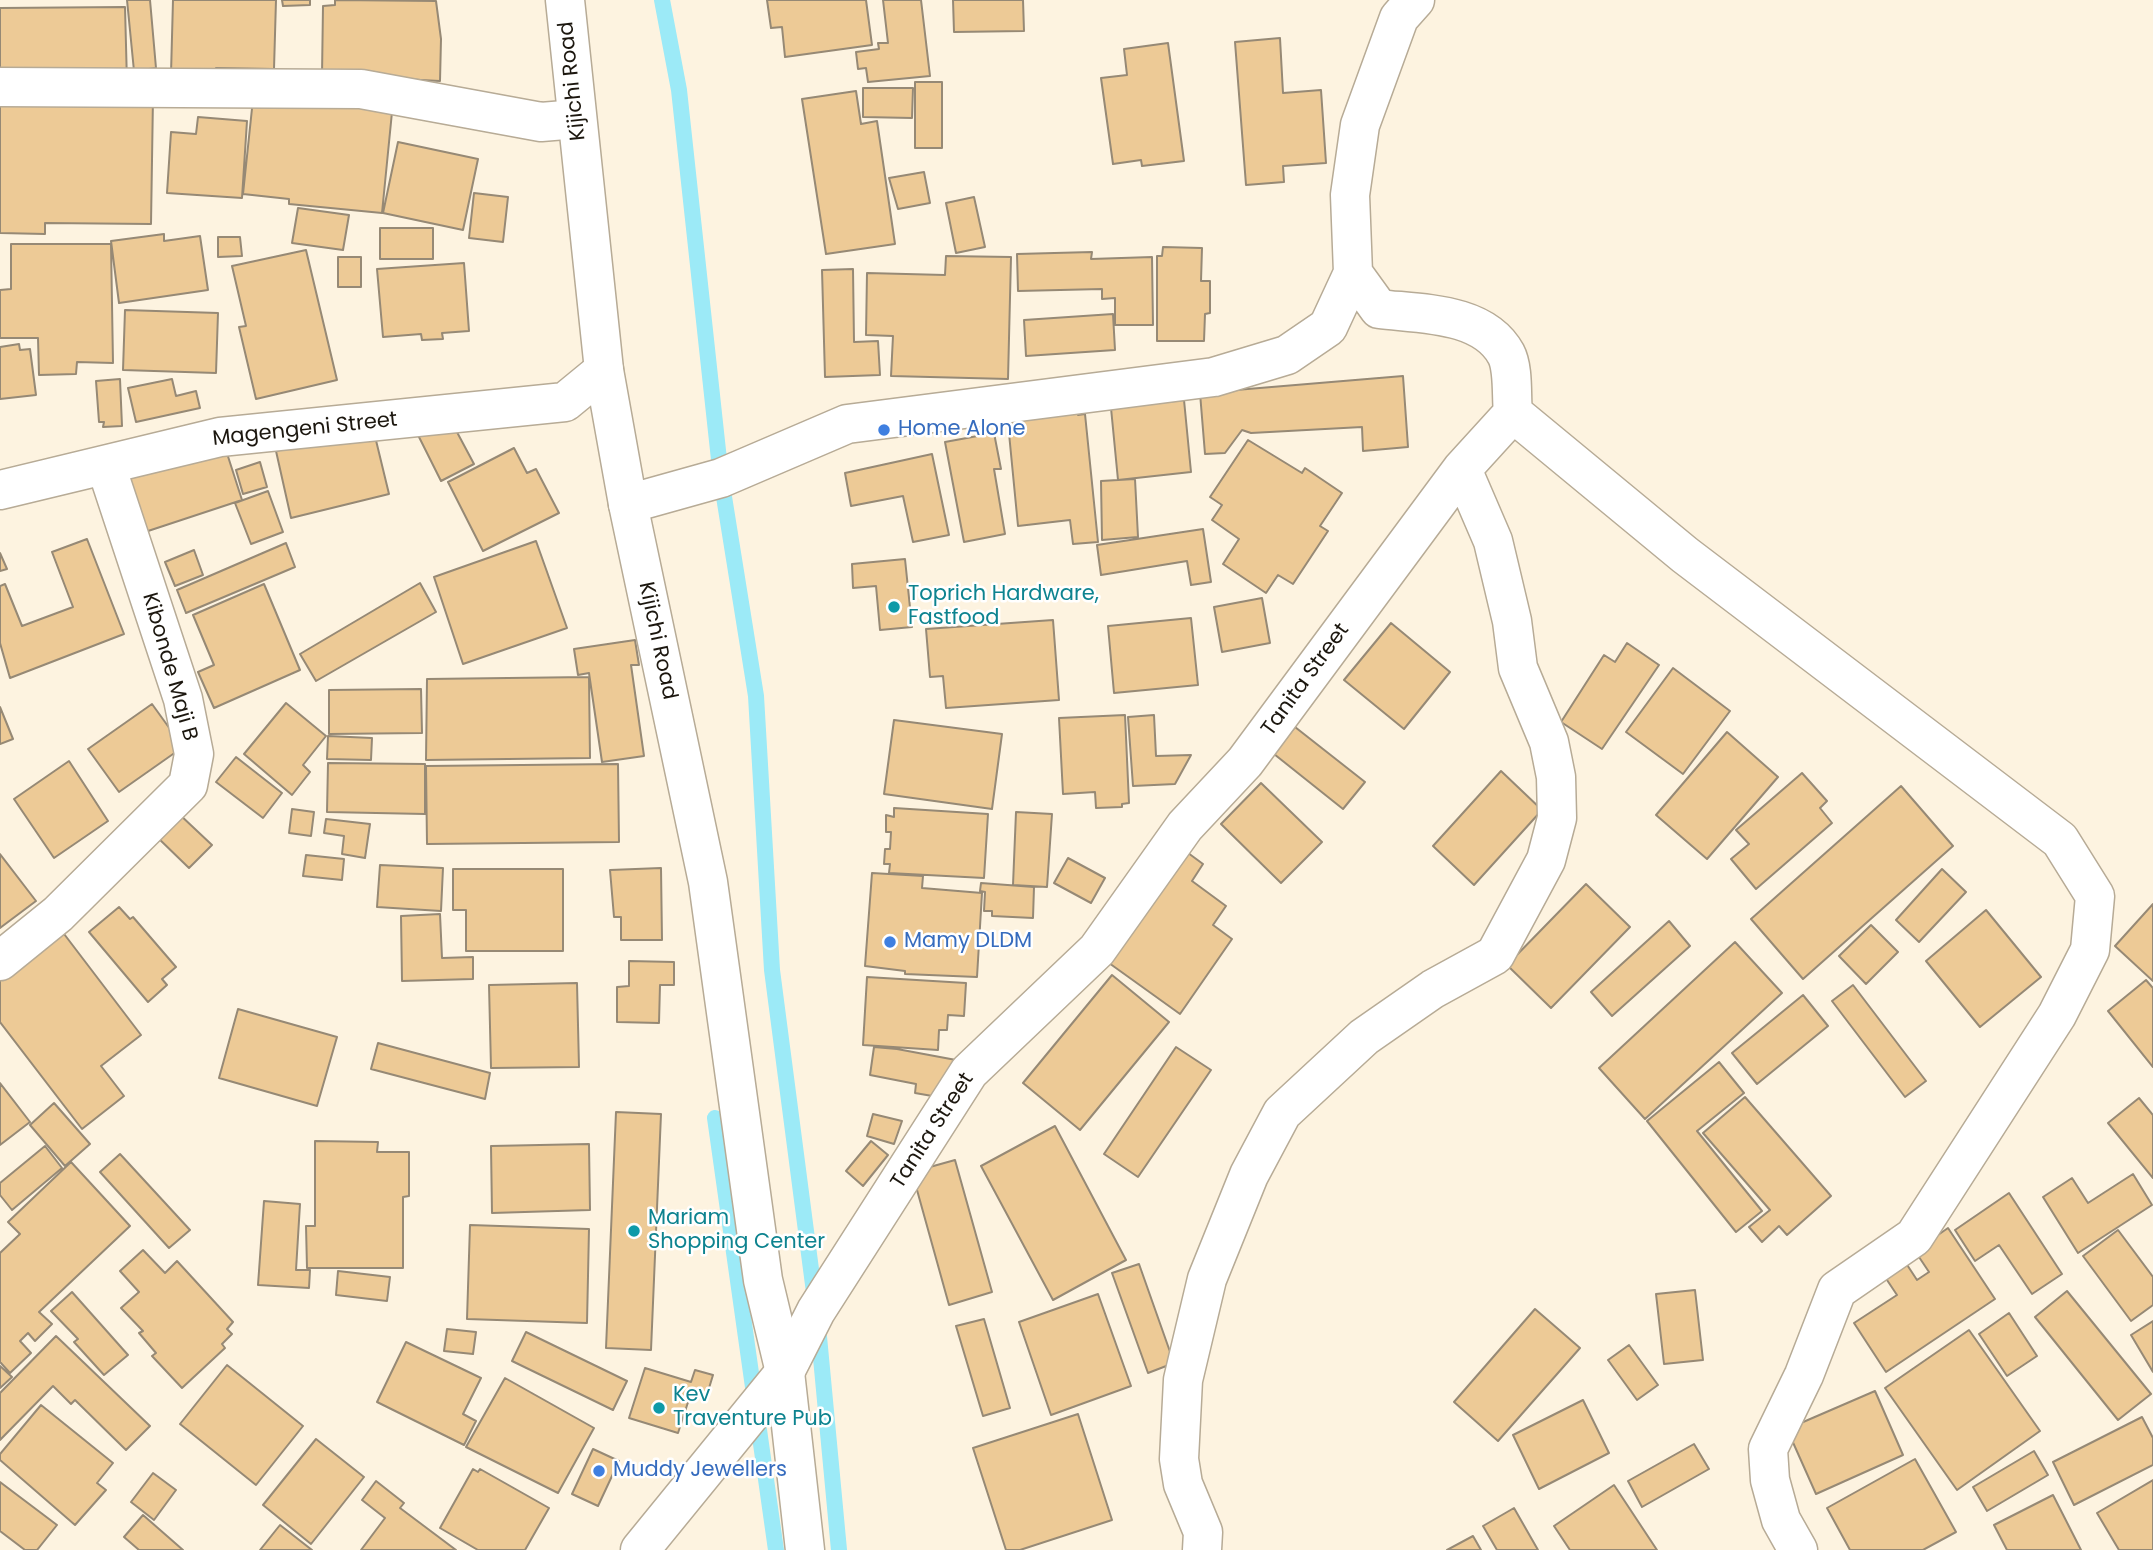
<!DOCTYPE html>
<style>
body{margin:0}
canvas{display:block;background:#fdf3e0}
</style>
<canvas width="2153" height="1550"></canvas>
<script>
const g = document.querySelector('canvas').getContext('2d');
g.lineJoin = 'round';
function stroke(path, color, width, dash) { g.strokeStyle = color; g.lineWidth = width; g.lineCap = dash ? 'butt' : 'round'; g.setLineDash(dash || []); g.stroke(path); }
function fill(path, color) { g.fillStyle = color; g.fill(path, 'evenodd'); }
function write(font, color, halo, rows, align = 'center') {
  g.font = font + ' Poppins,sans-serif'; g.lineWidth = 5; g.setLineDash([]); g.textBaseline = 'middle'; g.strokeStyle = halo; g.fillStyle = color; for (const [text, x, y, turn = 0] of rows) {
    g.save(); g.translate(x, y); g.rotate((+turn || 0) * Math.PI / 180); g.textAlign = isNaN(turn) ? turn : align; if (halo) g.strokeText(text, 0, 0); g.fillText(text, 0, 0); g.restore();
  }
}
const stream = new Path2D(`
 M662 0 679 90 721 478 756 696 772 970 815 1300
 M715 1118 776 1550
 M818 1326 839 1550`);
const building = new Path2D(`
 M127 0H150L156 68 134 71Z
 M173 0H276L274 69 216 68 215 75 171 74Z
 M282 0H310V5L283 6Z
 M335 0 436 1 441 39 440 81 322 75 323 6 335 5Z
 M767 0H866L872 45 785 57 782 27 771 28Z
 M883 0H921L930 76 868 82 866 68 858 69 856 52 879 49 878 43H888Z
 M953 0H1023L1024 31 954 32Z
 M125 7 127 83 0 85V8Z
 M1280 38 1283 93 1321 90 1326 163 1283 166 1284 182 1246 185 1235 42Z
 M1168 43 1184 161 1142 166 1141 160 1113 164 1101 78 1127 75 1124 49Z
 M915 82H942V148H915Z
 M863 88H913L912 118 863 117Z
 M856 91 861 124 877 121 895 244 826 254 802 99Z
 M0 94 153 97 151 224 45 223V234L0 233Z
 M253 99 393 102 382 213 289 204V199L243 194Z
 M198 117 247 121 242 198 167 193 171 132 196 134Z
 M398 142 478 159 463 230 383 213Z
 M924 172 930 203 898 209 889 178Z
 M474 193 508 197 503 242 469 238Z
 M974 197 985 247 956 253 946 203Z
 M298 208 349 215 343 250 292 243Z
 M380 228H433V259H380Z
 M164 234V241L200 236 208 290 119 303 111 241Z
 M218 237H240L242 256 218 257Z
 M11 244H111L113 363 77 362 76 374 39 375 38 338H0V290L11 289Z
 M1163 247 1202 248 1201 281H1210V313L1205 314 1204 341H1157V256H1162Z
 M306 250 337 380 256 399 239 327 246 326 232 266Z
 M1092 252 1091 259 1152 257 1153 325H1115V298L1102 299V289L1018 291 1017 254Z
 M946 256 1011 257 1008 379 891 376 893 336 866 335 867 273 945 275Z
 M338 257H361V287H338Z
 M464 263 469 331 442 333 443 339 422 340 421 334 383 337 377 269Z
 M853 269 854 342 878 341 880 375 825 377 822 270Z
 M125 310 218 313 216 373 123 370Z
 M1113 314 1115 350 1026 356 1024 320Z
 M19 344 20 350 30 349 36 395 0 399V347Z
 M1403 376 1408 447 1363 451 1362 427 1251 433 1242 430 1225 453 1205 454 1200 393Z
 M120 379 122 426 103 427 104 422H99L96 381Z
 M172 379 176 396 196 391 200 408 136 422 128 388Z
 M1184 400 1191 472 1118 480 1111 408Z
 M1077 406 1078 415 1085 414 1098 542 1073 544 1070 520 1018 526 1008 423 1013 422 1011 412Z
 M450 419 474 464 441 481 418 435Z
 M373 428 389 494 291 518 276 451Z
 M994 433 1001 469H994L1005 534 964 542 945 442Z
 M1248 440 1302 473 1305 468 1342 493 1320 526 1328 531 1293 584 1278 575 1266 593 1223 564 1239 539 1212 520 1222 505 1210 497Z
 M224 444 242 500 142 533 123 477Z
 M514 448 527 473 536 469 559 513 483 551 448 482Z
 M932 454 949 535 913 542 903 496 851 506 845 473Z
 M260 462 267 487 243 494 236 470Z
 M1135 479 1138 537 1102 540 1101 481Z
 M268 491 283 532 251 544 235 503Z
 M1203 529 1211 582 1191 585 1187 561 1101 575 1097 545Z
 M87 539 124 634 10 678 0 643V586L5 584 22 626 73 607 52 552Z
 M536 541 567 628 463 664 434 577Z
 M286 543 295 567 186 613 177 590Z
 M194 550 203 575 175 586 165 562Z
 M0 553 7 569 0 571Z
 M905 559 912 627 880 630 876 586 853 588 852 564Z
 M420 583 436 612 316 681 300 654Z
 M264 584 300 670 214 708 198 672 214 665 193 615Z
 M1262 598 1270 643 1222 652 1214 607Z
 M1191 618 1198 685 1114 693 1108 626Z
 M1053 620 1059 700 946 708 943 676 930 677 926 629Z
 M1391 623 1450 672 1404 729 1344 680Z
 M635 640 639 665H631L644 756 602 762 589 673 578 675 574 649Z
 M1627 643 1659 665 1602 749 1561 722 1604 655 1615 662Z
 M1673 668 1730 711 1683 774 1626 732Z
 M589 677 590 758 426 760 427 679Z
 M421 689 422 733 329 734V690Z
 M286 703 326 736 303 765 310 772 292 795 244 754Z
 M152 704 183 747 119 792 88 749Z
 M0 707 13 739 0 744Z
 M1125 715 1129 803 1122 804V807L1096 808 1095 792 1063 794 1059 718Z
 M1154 715 1156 756 1191 755 1175 784 1133 786 1128 717Z
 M894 720 1002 734 992 809 884 794Z
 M1295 727 1365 782 1343 809 1274 754Z
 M1727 732 1778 777 1707 859 1656 815Z
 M328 736 372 738 371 760 327 759Z
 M236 757 282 793 263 818 216 782Z
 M69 761 108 821 54 858 14 799Z
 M328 763 425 764V814L327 812Z
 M618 764 619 842 427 844 426 766Z
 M1501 771 1542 810 1474 885 1433 846Z
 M1802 773 1827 801 1820 808 1832 823 1756 889 1731 859 1749 844 1736 830Z
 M1261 783 1322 842 1281 883 1221 824Z
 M1901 786 1953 846 1803 979 1751 919Z
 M894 808 988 814 984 878 889 873 890 864H884L885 849H890L891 832H886V815L894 817Z
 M292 809 314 812 311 836 289 833Z
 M1016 812 1052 814 1047 887 1013 885Z
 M178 813 212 845 189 868 156 836Z
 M326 819 370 824 365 858 342 854 344 836 324 833Z
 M1180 847 1203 864 1192 881 1226 906 1213 925 1232 939 1180 1014 1102 958Z
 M0 854 36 901 0 928Z
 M306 855 344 859 342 880 303 876Z
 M1068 858 1105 878 1091 903 1054 883Z
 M380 865 443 868 441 911 377 907Z
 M661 868 662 940H621V917H614L610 870Z
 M453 869H563V951H466V910H453Z
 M1942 869 1966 892 1919 942 1896 920Z
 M872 873 923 876 922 888 982 893 977 977 905 974V971L865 966Z
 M981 883 1034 887 1033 918 992 916V911H984L985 892 980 891Z
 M1586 884 1630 927 1551 1008 1507 965Z
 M2153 904V981L2115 946Z
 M119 907 130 919 133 917 176 967 162 979 167 985 148 1002 89 932Z
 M1986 910 2041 977 1980 1027 1926 961Z
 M440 914 442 958 473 957V979L402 981 401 916Z
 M1669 921 1690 946 1612 1016 1591 992Z
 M1871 925 1898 952 1866 984 1839 956Z
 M58 926 141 1035 101 1066 124 1096 82 1129 0 1022V971Z
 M1735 942 1782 993 1645 1119 1599 1068Z
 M629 961 674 962V985H660L659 1023 617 1022V987L629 986Z
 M1112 975 1169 1022 1080 1130 1023 1083Z
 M867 977 966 983 964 1016 948 1015 947 1030H939L938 1050 863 1045Z
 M2146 980 2153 988V1067L2108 1011Z
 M577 983 579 1067 491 1068 489 985Z
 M1853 985 1926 1081 1905 1097 1832 1001Z
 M1803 995 1828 1026 1757 1084 1732 1053Z
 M238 1009 337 1037 317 1106 219 1078Z
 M378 1043 490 1073 485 1099 371 1069Z
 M874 1047 897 1049 956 1060 938 1097 915 1093 916 1084 870 1075Z
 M1176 1047 1211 1070 1138 1177 1104 1154Z
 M1719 1062 1744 1093 1697 1131 1762 1211 1736 1232 1647 1121Z
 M0 1083 30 1122 0 1145Z
 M1745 1097 1831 1196 1787 1235 1779 1226 1762 1242 1749 1227 1770 1210 1703 1133Z
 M2139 1098 2153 1115V1178L2108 1123Z
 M54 1103 90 1144 65 1166 30 1125Z
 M616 1112 661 1114 651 1350 606 1348Z
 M873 1114 902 1121 894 1144 867 1136Z
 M1055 1126 1126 1260 1053 1300 981 1166Z
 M315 1141 378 1142 377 1152H409V1196L403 1197V1268H307L306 1226H315Z
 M871 1141 888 1155 863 1186 846 1171Z
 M589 1144 590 1210 492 1213 491 1146Z
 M45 1146 62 1168 12 1210 0 1195V1183Z
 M120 1154 190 1230 169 1248 100 1172Z
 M955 1160 992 1292 949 1305 912 1172Z
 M71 1162 130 1226 39 1312 52 1324 35 1341 28 1333 20 1341 31 1353 10 1373 0 1362V1253L20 1234 8 1222Z
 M2133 1174 2152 1205 2078 1253 2043 1197 2072 1178 2088 1203Z
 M2009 1193 2062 1274 2032 1294 1999 1245 1975 1261 1955 1230Z
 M264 1201 300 1204 296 1270H310L309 1288 258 1285Z
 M470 1225 589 1229 587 1323 467 1319Z
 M1948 1228 1995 1299 1886 1372 1854 1323 1897 1295 1879 1268 1900 1254 1917 1280 1929 1272 1915 1251Z
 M2118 1230 2153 1277V1305L2131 1321 2083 1256Z
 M143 1250 165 1273 177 1261 233 1322 227 1329 232 1334 222 1344 225 1348 182 1388 152 1356 156 1353 139 1333 143 1331 121 1308 139 1292 120 1271Z
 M1139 1264 1174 1363 1148 1373 1112 1273Z
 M338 1271 390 1277 387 1301 336 1295Z
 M1695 1290 1703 1360 1664 1364 1656 1294Z
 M2067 1291 2151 1394 2118 1420 2035 1317Z
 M72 1292 128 1355 104 1375 74 1342 78 1339 51 1311Z
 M1098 1294 1131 1386 1051 1415 1019 1322Z
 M1535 1309 1580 1348 1498 1441 1454 1402Z
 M2009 1313 2037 1356 2007 1376 1979 1334Z
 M984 1319 1010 1408 983 1416 956 1326Z
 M2153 1321V1372L2131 1335Z
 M447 1329 476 1332 473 1354 444 1351Z
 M1969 1330 2040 1431 1957 1490 1885 1388Z
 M526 1332 627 1381 613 1410 512 1361Z
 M56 1336 150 1426 126 1450 75 1400 71 1404 53 1386 0 1440V1393Z
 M406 1342 481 1378 463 1414 476 1421 464 1445 377 1402Z
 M1629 1345 1658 1385 1637 1400 1608 1360Z
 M227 1365 303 1426 256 1485 180 1424Z
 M0 1366 12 1377 0 1388Z
 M645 1368 691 1382 695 1370 713 1375 706 1398 691 1393 678 1433 629 1418Z
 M505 1378 594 1428 558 1493 466 1447Z
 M1875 1391 1903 1455 1816 1494 1787 1429Z
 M1583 1400 1609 1453 1539 1489 1513 1435Z
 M41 1405 113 1463 97 1483 106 1490 75 1525 0 1460V1454Z
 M1078 1414 1112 1520 1020 1550H1006L973 1448Z
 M2142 1417 2153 1438V1465L2074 1505 2053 1462Z
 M316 1439 364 1477 311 1544 263 1505Z
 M1694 1444 1709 1469 1642 1507 1628 1481Z
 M593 1449 619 1461 598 1506 572 1494Z
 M2034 1451 2048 1475 1987 1511 1973 1487Z
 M1915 1459 1956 1532 1923 1550H1850L1827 1508Z
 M473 1469 478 1472 480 1469 549 1508 525 1550H478L440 1528Z
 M153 1473 176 1490 154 1520 131 1502Z
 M2153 1480V1550H2119L2097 1513Z
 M376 1481 404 1503 400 1508 456 1550H361L385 1518 362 1500Z
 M0 1482 57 1525 37 1550H25L0 1531Z
 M1614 1485 1657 1550H1570L1554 1526Z
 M2053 1495 2081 1550H2007L1994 1525Z
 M1514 1508 1538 1550H1497L1483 1526Z
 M143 1515 183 1550H139L124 1537Z
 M280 1525 312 1550H260Z
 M1473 1536 1481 1550H1447Z`);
const street = new Path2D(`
 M0 87 361 89 541 122 577 119
 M1513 413 1685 555 2060 840 2095 896 2090 950 2057 1015 1914 1237 1837 1290 1804 1375 1768 1449 1770 1480 1781 1520 1798 1550
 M0 490 220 437 565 402 604 370
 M628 504 721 478 847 424 1214 377 1287 355 1328 327 1353 273
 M0 961 58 914 188 785 194 754 183 699 106 466
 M640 1550 785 1372 816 1311 969 1072 1097 950 1185 826 1245 762 1462 469 1513 413C1511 397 1514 369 1506 354 1483 312 1421 314 1379 309L1353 273 1350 195 1360 125 1399 18 1415 0
 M1202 1550 1203 1532 1183 1484 1179 1459 1183 1380 1207 1279 1249 1175 1282 1113 1364 1037 1433 989 1495 955 1546 860 1557 818 1556 777 1549 742 1518 668 1512 621 1493 541 1462 469`);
const secondary = new Path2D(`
 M565 0 604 370 628 504 708 882 763 1280 785 1372 805 1550`);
const markers = [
 [884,430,7,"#3f7fe0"],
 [894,607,7,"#0f9aa8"],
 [890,942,7,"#3f7fe0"],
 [634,1231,7,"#0f9aa8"],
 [659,1408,7,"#0f9aa8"],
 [599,1471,7,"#3f7fe0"]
];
const streetNames = [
 ["Kijichi Road",573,81,-96],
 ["Magengeni Street",305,430,-6],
 ["Kijichi Road",657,641,78],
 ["Kibonde Maji B",169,667,74],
 ["Tanita Street",1306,680,-54],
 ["Tanita Street",933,1131,-57]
];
const shopNames = [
 ["Home Alone",898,430],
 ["Mamy DLDM",904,942],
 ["Muddy Jewellers",613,1471]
];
const cultureNames = [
 ["Toprich Hardware,",908,595],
 ["Fastfood",908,619],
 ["Mariam",648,1219],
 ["Shopping Center",648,1243],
 ["Kev",673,1396],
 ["Traventure Pub",673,1420]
];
stroke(stream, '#9ceaf7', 16);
fill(building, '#edca96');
stroke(building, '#968975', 2);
stroke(street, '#b7ab96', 41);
stroke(secondary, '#b7ab96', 41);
stroke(street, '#fff', 38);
stroke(secondary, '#fff', 38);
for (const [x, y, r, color] of markers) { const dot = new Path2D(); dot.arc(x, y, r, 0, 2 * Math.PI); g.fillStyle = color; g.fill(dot); stroke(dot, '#fff', 2.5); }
write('21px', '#1c170f', '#fff', streetNames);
write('21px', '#366cbe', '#fff', shopNames, 'left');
write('21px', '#0d838f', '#fff', cultureNames, 'left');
</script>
